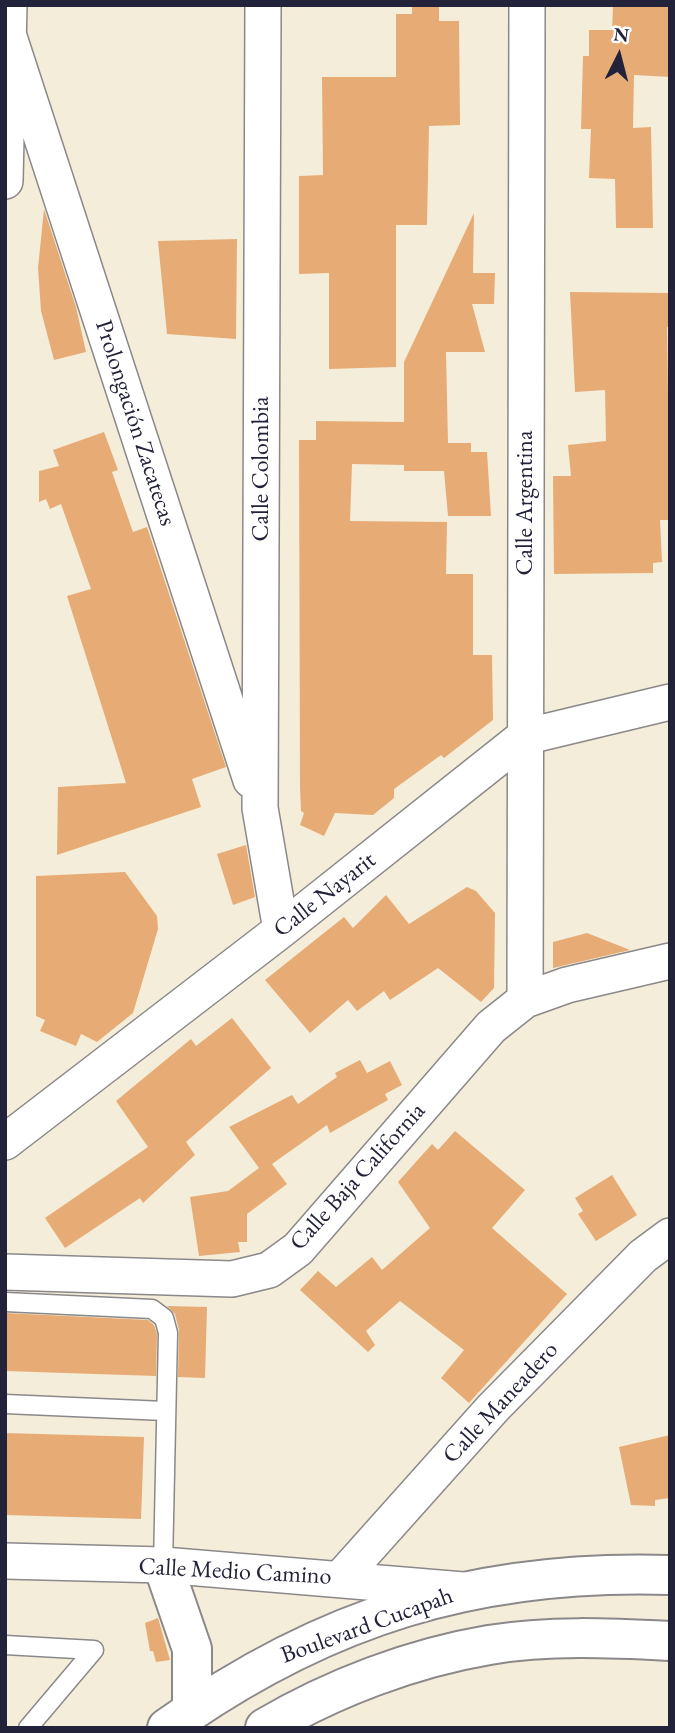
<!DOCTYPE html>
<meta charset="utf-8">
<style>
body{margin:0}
#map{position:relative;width:675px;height:1733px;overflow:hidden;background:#f4edda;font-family:"EB Garamond",serif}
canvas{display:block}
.frame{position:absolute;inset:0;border:7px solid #22223b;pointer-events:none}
.north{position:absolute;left:584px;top:21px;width:70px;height:70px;-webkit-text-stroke:5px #fff;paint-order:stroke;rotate:6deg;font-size:19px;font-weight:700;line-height:28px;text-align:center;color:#22223b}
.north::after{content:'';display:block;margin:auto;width:24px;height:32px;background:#22223b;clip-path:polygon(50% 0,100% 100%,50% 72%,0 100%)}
</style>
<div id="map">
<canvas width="675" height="1733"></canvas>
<div class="frame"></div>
<div class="north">N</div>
</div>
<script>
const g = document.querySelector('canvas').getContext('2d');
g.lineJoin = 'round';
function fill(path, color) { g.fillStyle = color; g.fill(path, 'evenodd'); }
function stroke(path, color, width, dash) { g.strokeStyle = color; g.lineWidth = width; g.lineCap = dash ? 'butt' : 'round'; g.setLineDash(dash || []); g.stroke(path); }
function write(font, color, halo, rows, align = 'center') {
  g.font = font + ' "EB Garamond",serif'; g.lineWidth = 5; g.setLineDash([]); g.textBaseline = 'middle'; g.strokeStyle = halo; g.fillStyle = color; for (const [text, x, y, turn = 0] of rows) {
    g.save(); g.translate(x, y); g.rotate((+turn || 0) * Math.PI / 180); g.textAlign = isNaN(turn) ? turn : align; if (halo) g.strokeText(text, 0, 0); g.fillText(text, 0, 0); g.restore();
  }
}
const building = new Path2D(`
 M412 5H439V21H459L460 125 429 126 427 225H396V367L329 369V273L299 274V176L323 175 322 77H396V14H412Z
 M613 5H670V77L634 75 633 128 651 127 653 228H616L615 179 589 178 591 129H581L583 56H589V30H612Z
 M44 209 76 307 86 352 54 360 41 311 38 268Z
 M474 213 473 273H495L494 304H472L485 352H446L448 443H471V452H487L491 516H448L444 471H404V465L352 464 350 521 447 522 446 574H473V655H492L493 720 444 758 441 755 394 789V798L373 815 335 813 324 836 300 825 304 813 301 811 300 788 299 440H316V421L404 422V362Z
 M237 239 236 339 167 334 158 241Z
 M570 292 670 293V327H667L670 520H660L662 562 653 563V573L554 574 553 476H571L568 445 606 441 605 390 575 392Z
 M104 432 118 470 112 472 133 532 147 527 226 767 192 779 201 807 57 855 58 787 126 783 67 596 91 589 61 504 50 509 46 499 39 502V471L59 466 53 450Z
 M246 845 255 897 233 905 217 854Z
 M125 872 157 916 158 929 133 1013 97 1042 81 1034 76 1046 40 1031 45 1020 36 1016V876Z
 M467 887 476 891 495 913 494 988 481 1002 438 968 390 1000 384 991 357 1011 348 1000 310 1033 265 980 344 917 353 928 386 895 409 924Z
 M587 933 630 950 553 968V942Z
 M232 1018 271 1068 186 1142 195 1155 143 1203 140 1198 65 1248 45 1218 148 1147 116 1101 191 1039 196 1046Z
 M360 1060 367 1073 390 1061 402 1085 385 1094 388 1100 330 1133 327 1125 272 1164 287 1184 247 1214V1242H238L240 1252 199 1256 190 1197 228 1191 259 1168 229 1127 292 1095 298 1104 337 1077 335 1073Z
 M455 1131 525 1190 492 1228 567 1294 469 1403 441 1378 464 1350 400 1301 366 1331 375 1345 368 1352 300 1290 318 1271 336 1287 372 1257 382 1270 430 1228 398 1182 432 1144 438 1150Z
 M612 1175 637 1215 596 1241 578 1214 583 1211 575 1198Z
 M167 1306 207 1307 205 1378 178 1377 179 1330 175 1314Z
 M5 1313 148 1320 154 1325 157 1334 156 1376 5 1371Z
 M5 1433 144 1437 141 1519 5 1515Z
 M670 1435V1498L655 1500V1506L631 1505 619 1447Z
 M158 1618 170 1660 156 1662 153 1651H150L145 1623Z`);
const lane = new Path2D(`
 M5 1302 152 1309 164 1318 168 1333 163 1565
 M5 1404 165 1411
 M5 1645 94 1650
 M28 1728 94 1650`);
const street = new Path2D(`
 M263 5 260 808 281 930
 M9 37 251 780
 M5 181 9 5
 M525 1000 527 5
 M5 1142 281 930 524 737 670 702
 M5 1272 232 1279 269 1270 298 1249 491 1027 525 1000 567 985 670 961
 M5 1561 163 1565 463 1590
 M341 1578 493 1408 643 1256 670 1236`);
const primary = new Path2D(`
 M163 1565 192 1649V1710
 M167 1728C324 1616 477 1569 670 1575
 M265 1728C333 1688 412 1658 489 1645 548 1635 610 1638 670 1641`);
const streetNames = [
 ["Prolongación Zacatecas",135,423,72],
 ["Calle Colombia",261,469,-90],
 ["Calle Argentina",525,503,-90],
 ["Calle Nayarit",325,895,-38],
 ["Calle Baja California",358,1177,-48],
 ["Calle Maneadero",501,1403,-47],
 ["Calle Medio Camino",235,1572,3],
 ["Boulevard Cucapah",367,1626,-20]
];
fill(building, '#e7ac75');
stroke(lane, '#8b888a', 21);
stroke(street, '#8b888a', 38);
stroke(primary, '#8b888a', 42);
stroke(lane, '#fff', 18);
stroke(street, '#fff', 35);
stroke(primary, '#fff', 38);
write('24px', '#22223b', '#fff', streetNames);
</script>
